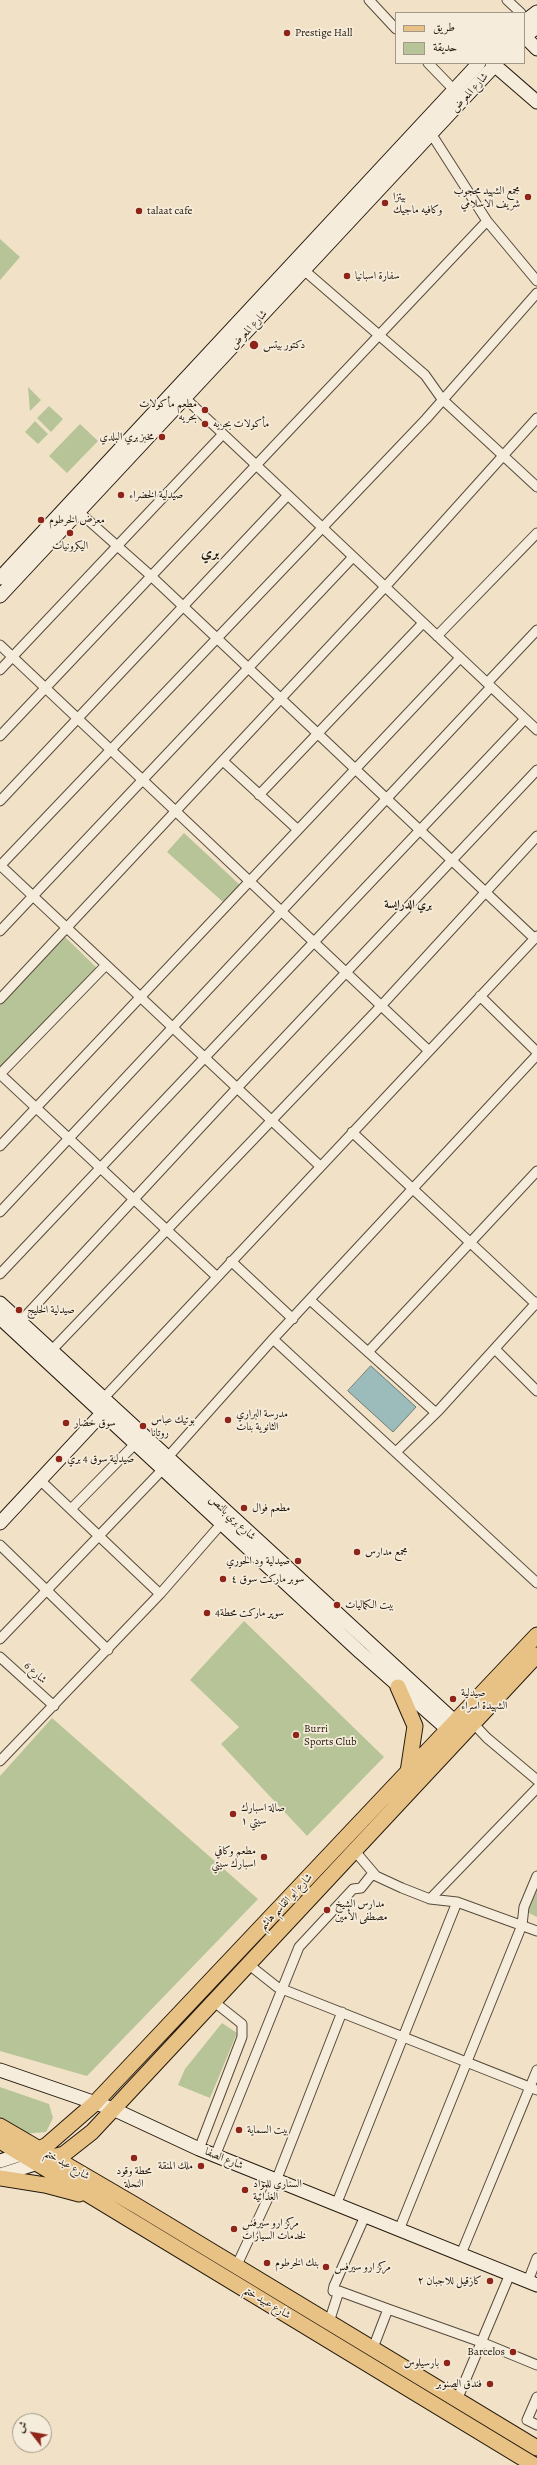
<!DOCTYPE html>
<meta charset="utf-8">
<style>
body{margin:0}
#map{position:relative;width:537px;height:2465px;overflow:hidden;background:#f1e2c7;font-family:Alegreya,Amiri,serif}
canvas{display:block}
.legend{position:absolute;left:395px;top:12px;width:130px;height:52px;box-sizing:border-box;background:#f6ecdb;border:1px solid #a29788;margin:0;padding:5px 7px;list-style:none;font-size:12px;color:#23180c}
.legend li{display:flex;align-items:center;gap:8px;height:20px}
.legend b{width:20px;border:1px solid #a29788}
.north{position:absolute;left:12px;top:2413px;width:40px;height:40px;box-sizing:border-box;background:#f6ecdb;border:1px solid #a29788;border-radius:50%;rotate:301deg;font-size:11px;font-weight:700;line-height:16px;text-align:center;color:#23180c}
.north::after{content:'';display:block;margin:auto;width:14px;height:18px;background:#8f2418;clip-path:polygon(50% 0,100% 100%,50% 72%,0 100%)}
</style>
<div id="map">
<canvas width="537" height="2465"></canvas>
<ul class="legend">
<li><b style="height:5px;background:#e8c184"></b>طريق</li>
<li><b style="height:11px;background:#b6c498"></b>حديقة</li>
</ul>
<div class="north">ش</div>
</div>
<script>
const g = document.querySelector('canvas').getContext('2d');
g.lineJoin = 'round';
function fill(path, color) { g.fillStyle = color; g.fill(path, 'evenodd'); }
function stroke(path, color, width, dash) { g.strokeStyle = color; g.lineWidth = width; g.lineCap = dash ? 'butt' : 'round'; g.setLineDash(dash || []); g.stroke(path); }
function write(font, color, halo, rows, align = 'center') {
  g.font = font + ' Alegreya,Amiri,serif'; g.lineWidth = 3.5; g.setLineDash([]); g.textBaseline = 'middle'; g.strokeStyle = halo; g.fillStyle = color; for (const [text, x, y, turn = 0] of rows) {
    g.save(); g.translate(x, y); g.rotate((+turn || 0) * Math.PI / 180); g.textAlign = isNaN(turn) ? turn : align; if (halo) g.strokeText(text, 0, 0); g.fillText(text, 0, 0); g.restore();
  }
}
const green = new Path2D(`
 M0 239 20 257 0 280Z
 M28 387 41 400 30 411Z
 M49 406 63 419 51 432 37 418Z
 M35 421 48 434 38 444 25 432Z
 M80 424 98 441 67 473 49 456Z
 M184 833 240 885 223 902 167 852Z
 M65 937 98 969 0 1070V1005Z
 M244 1621 384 1757 307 1836 221 1744 239 1727 190 1680Z
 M52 1718 258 1899 87 2076 0 2051V1776Z
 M537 1890V1917L527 1912Z
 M222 2023 237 2033 210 2098 178 2085 185 2069Z
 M0 2087 49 2104 53 2118 46 2132 22 2134 0 2123Z`);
const water = new Path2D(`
 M371 1366 416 1407 393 1432 348 1391Z`);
const street = new Path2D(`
 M369 0 396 29
 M507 0 521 13
 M428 63 458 94
 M432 135 487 221 537 281
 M305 271 425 375 442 399 537 487
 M185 398 537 730
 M79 512 150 575 535 939
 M437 636 537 533
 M0 645 429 1051
 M0 670 223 434
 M487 683 537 630
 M0 736 487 221
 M223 761 297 829
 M259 795 423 623
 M0 801 288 495
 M0 865 320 1166
 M0 866 426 419 537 293
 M0 931 353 557
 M480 996 537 1052
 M0 999 385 587 537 418
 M0 1074 216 1276
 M0 1074 106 965
 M352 1132 537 1305
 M0 1146 460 658
 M0 1212 491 687
 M231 1261 293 1319
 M0 1274 525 719
 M310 1300 436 1413
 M20 1322 237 1088 537 770
 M273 1339 537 1583
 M496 1350 537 1391
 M51 1351 381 1006 537 836
 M368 1352 537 1171
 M100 1402 537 936
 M396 1452 439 1410 537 1302
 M40 1480 160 1594
 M71 1509 136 1443
 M0 1545 108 1650
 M0 1639 164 1468 167 1458 273 1339 537 1055
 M0 1657 54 1706
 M470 1720 487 1738 537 1780
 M0 1761 160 1594 222 1523
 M354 1850 376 1876 402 1888 430 1899 457 1902 537 1931
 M430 1899 537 1788
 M248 1964 277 1987 537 2090
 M199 2149 242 2037V2024L213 2001
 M215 2156 299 1947 353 1889 361 1888 373 1873
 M336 2205 457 1902
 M399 2230 522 1925 524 1907 537 1876
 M461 2254 537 2070
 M236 2267 276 2181 342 2012
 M528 2281 537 2258
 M339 2291 388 2309
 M329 2322 339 2291H333L334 2286 365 2216
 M373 2348 388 2309 481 2342 537 2365
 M537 2397 527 2420 537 2425
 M457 2400 510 2274`);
const secondary = new Path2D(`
 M524 22 537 12
 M524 36 537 49
 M524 37 537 27
 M492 63 537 102
 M0 578 479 63
 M0 596 497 63
 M0 1303 462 1728
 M0 1318 360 1652 455 1736
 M0 1523 109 1406
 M0 2070 113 2109 199 2149 537 2285
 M0 2161 28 2152
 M0 2175 44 2161`);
const primary = new Path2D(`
 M398 1687 415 1726 408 1772
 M0 2126 137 2206 537 2448
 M0 2141 534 2465
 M39 2149 47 2145 94 2104 537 1635
 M53 2157 64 2154 92 2132 537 1655
 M0 2178 45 2185 79 2194`);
const markers = [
 [287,33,4,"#8f2418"],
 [528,197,4,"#8f2418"],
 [385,203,4,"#8f2418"],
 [139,211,4,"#8f2418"],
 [347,276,4,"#8f2418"],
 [254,345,5,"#8f2418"],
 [205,410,4,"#8f2418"],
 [205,424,4,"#8f2418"],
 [162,437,4,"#8f2418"],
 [121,495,4,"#8f2418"],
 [41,520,4,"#8f2418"],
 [70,533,4,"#8f2418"],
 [19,1310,4,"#8f2418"],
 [228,1420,4,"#8f2418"],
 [66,1423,4,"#8f2418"],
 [143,1426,4,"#8f2418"],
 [59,1459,4,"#8f2418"],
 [244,1508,4,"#8f2418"],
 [357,1552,4,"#8f2418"],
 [298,1561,4,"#8f2418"],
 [223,1579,4,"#8f2418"],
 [337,1605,4,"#8f2418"],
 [207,1613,4,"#8f2418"],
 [453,1699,4,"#8f2418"],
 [296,1735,4,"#8f2418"],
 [233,1814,4,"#8f2418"],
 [264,1857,4,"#8f2418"],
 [327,1910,4,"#8f2418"],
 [239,2130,4,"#8f2418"],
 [134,2158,4,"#8f2418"],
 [201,2166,4,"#8f2418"],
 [245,2190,4,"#8f2418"],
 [234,2229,4,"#8f2418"],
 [267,2263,4,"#8f2418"],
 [326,2267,4,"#8f2418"],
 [490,2281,4,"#8f2418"],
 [513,2352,4,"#8f2418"],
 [447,2363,4,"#8f2418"],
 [490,2384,4,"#8f2418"]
];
const poiNames = [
 ["Prestige Hall",295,33],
 ["مجمع الشهيد محجوب",520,191,"right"],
 ["شريف الاسلامي",520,204,"right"],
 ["بيتزا",393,197],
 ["وكافيه ماجيك",393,210],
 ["talaat cafe",147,211],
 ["سفارة اسبانيا",355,276],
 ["دكتور بيتس",263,345],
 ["مطعم مأكولات",197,404,"right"],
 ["بحريه",197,417,"right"],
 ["مأكولات بحريه",213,424],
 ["مخبز بري البلدي",154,437,"right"],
 ["صيدلية الخضراء",129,495],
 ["معرض الخرطوم",49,520],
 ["اليكرونيات",70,546,"center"],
 ["صيدلية الخليج",27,1310],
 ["مدرسة البراري",236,1414],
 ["الثانوية بنات",236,1427],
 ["بوتيك عباس",151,1420],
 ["روتانا",151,1433],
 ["سوق خضار",74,1423],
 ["صيدلية سوق 4 بري",67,1459],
 ["مطعم فوال",252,1508],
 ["مجمع مدارس",365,1552],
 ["صيدلية ود الحوري",290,1561,"right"],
 ["سوبر ماركت سوق ٤",231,1579],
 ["بيت الكماليات",345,1605],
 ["سوپر مارکت محطة4",215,1613],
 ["صيدلية",461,1693],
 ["الشهيدة اسراء",461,1706],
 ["Burri",304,1729],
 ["Sports Club",304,1742],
 ["صالة اسبارك",241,1808],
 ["سيتي ١",241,1821],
 ["مطعم وكافي",256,1851,"right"],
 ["اسبارك سيتي",256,1864,"right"],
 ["مدارس الشيخ",335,1904],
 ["مصطفى الأمين",335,1917],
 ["بيت السماية",247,2130],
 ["ملك المنقة",193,2166,"right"],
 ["محطة وقود",134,2171,"center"],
 ["النحلة",134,2184,"center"],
 ["السناري للمواد",253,2184],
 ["الغذائية",253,2197],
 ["مركز ارو سيرفس",242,2223],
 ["لخدمات السيارات",242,2236],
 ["بنك الخرطوم",275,2263],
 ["مركز ارو سيرفس",334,2267],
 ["كازقيل للاجبان ٢",482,2281,"right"],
 ["Barcelos",505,2352,"right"],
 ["بارسيلوس",439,2363,"right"],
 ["فندق الصنوبر",482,2384,"right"]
];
const streetNames = [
 ["شارع المعرض",470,93,-48],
 ["شارع المعرض",249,330,-47],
 ["شارع بري بالنص",232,1518,43],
 ["شارع 6",35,1673,42],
 ["شارع ابو القاسم هاشم",286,1902,-47],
 ["شارع الصفا",224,2159,22],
 ["شارع عبد ختم",67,2165,30],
 ["شارع عبيد ختم",267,2303,31]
];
const neighbourhoodNames = [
 ["بري الدرايسة",408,905]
];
const districtNames = [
 ["بري",210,553]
];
fill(green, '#b6c498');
fill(water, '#9cbcbc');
stroke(water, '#6c7a76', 1);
stroke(street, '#564a3b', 11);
stroke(secondary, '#23180c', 15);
stroke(primary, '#23180c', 17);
stroke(street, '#f6ecdb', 9);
stroke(secondary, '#f6ecdb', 13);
stroke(primary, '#e8c184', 15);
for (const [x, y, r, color] of markers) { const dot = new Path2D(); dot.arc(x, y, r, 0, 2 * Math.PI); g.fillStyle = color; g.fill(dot); stroke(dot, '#f6ecdb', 1.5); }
write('11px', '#23180c', '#f6ecdb', poiNames, 'left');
write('11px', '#23180c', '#f6ecdb', streetNames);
write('bold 12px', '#23180c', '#f6ecdb', neighbourhoodNames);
write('bold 15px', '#23180c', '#f6ecdb', districtNames);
</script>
